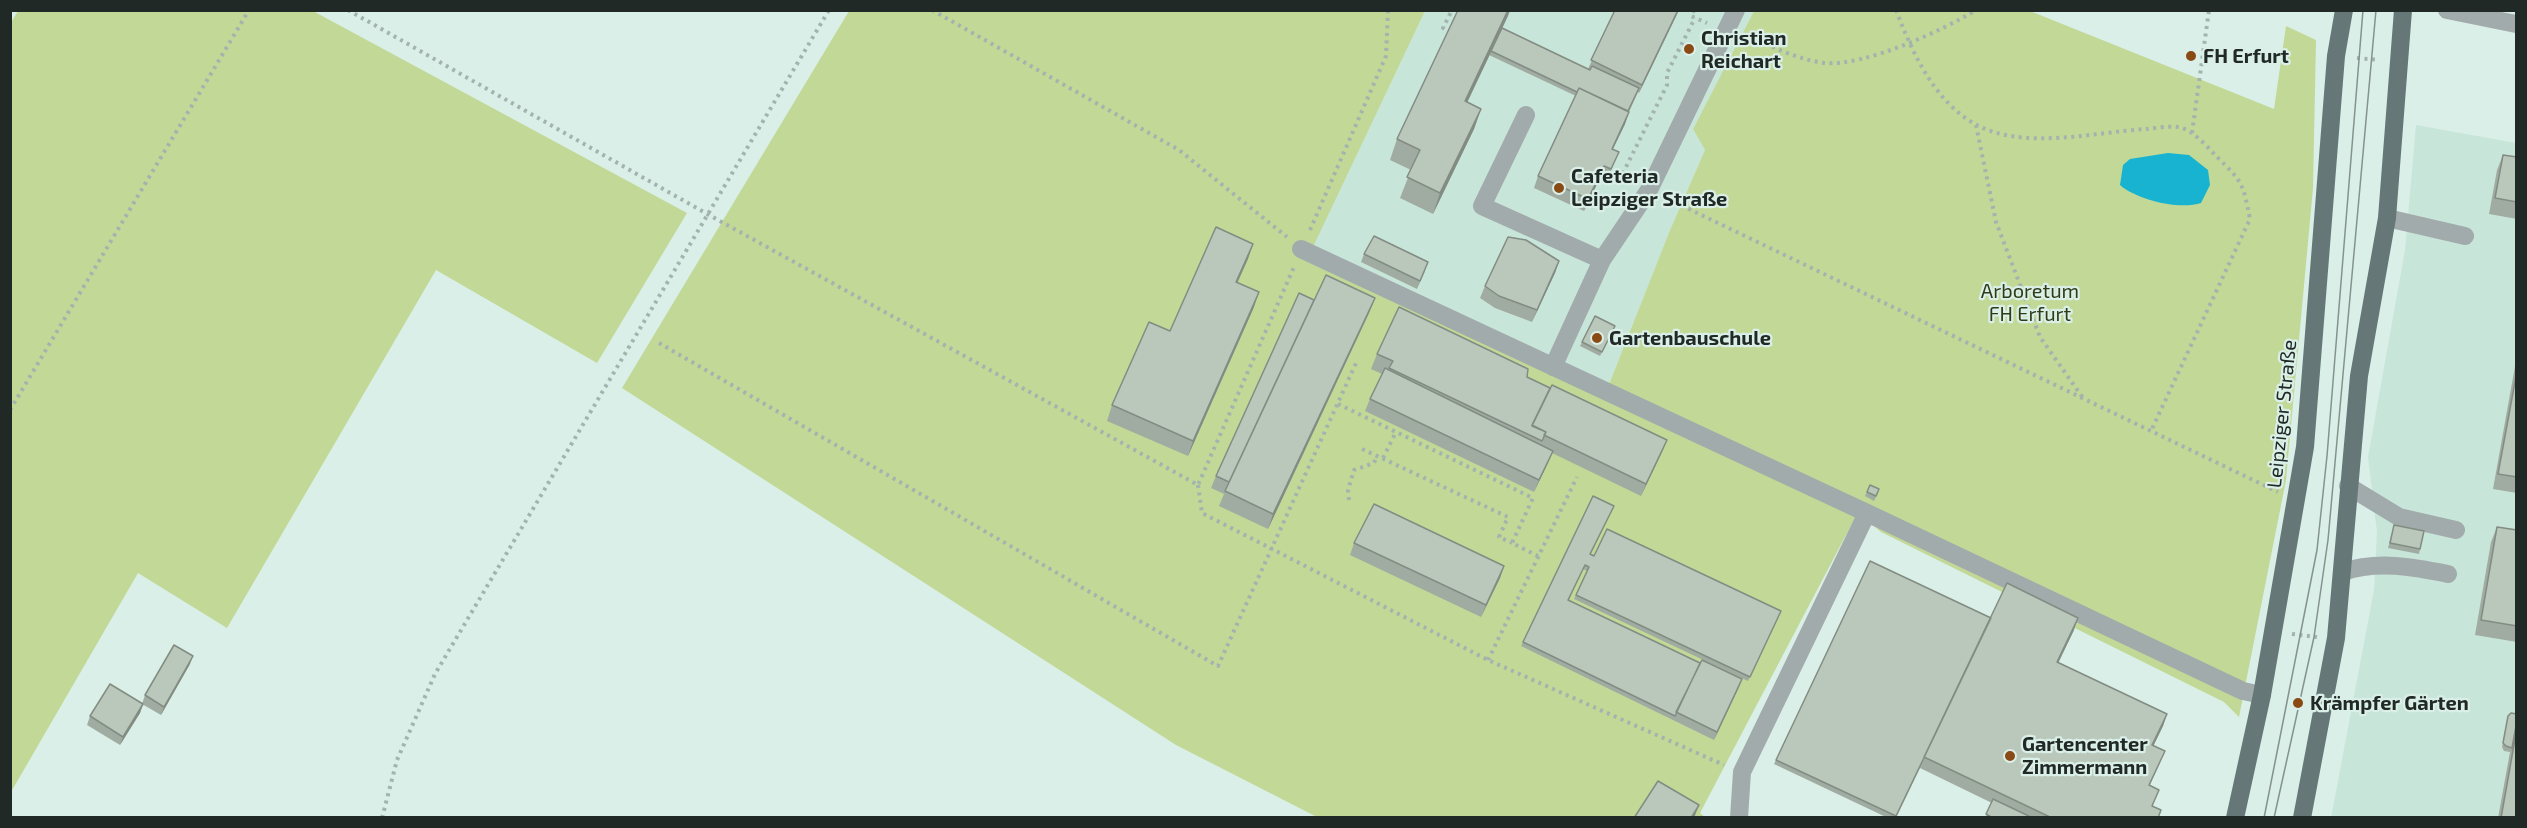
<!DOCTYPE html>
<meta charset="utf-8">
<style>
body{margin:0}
#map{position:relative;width:2527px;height:828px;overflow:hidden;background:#daefe7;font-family:"Exo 2",sans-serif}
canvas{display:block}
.frame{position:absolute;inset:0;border:12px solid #212926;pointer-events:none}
</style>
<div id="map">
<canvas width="2527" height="828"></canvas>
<div class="frame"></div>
</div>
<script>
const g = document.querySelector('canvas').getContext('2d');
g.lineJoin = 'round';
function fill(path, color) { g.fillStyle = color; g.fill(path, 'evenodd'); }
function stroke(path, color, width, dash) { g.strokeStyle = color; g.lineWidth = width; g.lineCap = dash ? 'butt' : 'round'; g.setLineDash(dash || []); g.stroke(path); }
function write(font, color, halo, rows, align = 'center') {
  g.font = font + ' "Exo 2",sans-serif'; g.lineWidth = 4.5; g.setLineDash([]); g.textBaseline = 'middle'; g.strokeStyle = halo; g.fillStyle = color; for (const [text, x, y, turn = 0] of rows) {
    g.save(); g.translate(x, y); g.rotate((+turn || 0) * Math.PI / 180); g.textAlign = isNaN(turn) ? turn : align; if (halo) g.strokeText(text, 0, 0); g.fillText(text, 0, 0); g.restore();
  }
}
const built = new Path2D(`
 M1425 11H1754L1693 129 1705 150 1670 230 1606 392 1311 249Z
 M2416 125 2516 143V817L2331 818 2374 590 2377 532 2368 457 2405 250Z`);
const green = new Path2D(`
 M18 11H313L687 213 597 363 436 270 227 628 138 573 11 792 10 24Z
 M849 11H1425L1312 249 1606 392 1670 230 1705 150 1693 129 1754 11H2030L2274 109 2286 26 2316 40 2313 188 2286 480 2239 717 2224 702 1881 532 1858 512 1700 813 1705 817H1317L1176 745 622 388Z`);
const water = new Path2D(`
 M2168 153 2189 155 2208 170 2210 185 2201 203C2179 210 2137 200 2120 185L2123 165 2130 159Z`);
const path = new Path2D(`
 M348 10 709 215 1198 485 1294 267
 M932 10 1179 150 1287 237
 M1694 10 1691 16 1707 23
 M1896 10C1912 52 1934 101 1975 124 2023 151 2095 132 2146 129 2156 128 2168 126 2178 127 2194 130 2206 146 2217 157 2243 182 2243 184 2250 219L2151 431
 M1451 32 1443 28 1452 10
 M1745 34C1770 46 1796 59 1824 63 1863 67 1942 31 1976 10
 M2357 58 2379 60
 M1976 125 1996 222 2040 337 2083 398
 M2192 133 2209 10
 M1631 182 1621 177 1667 85V73L1695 18
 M1668 199 2278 492
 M1310 230 1386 56 1388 10
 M659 343 1218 666 1357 361
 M1338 404 1533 498 1512 543 1538 556
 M10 410 249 10
 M1362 449 1508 517 1499 537 1512 543
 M1383 458 1396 432
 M1198 485 1202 513 1488 660 1724 765
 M1349 500 1348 490 1354 470 1374 463 1377 456
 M2292 634 2317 637
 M1488 660 1577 477
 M382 818 397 760 435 674 829 10`);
const minor = new Path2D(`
 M2447 10 2516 24
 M1526 115 1482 206 1602 260 1553 367
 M2387 218 2465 236
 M1301 249 1867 513
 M1602 260 1649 190 1736 10
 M2348 486 2399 517 2456 530
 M2343 572C2377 560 2414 567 2448 574
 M1739 818 1742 772 1867 513 2243 691 2262 695`);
const major = new Path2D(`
 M2235 818 2262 695 2305 447 2336 56 2344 10
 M2302 818 2336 638 2359 376 2387 218 2403 10`);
const tram = new Path2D(`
 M2264 818 2317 550 2327 456 2363 10
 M2274 818 2314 637 2328 540 2376 10`);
const wall = new Path2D(`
 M1508 10H1510L1502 28 1588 69 1615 10H1679L1639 93 1638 92 1629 112 1625 124 1613 149 1614 164 1606 181 1600 178 1584 211 1534 188 1538 176 1576 96 1489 55 1490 54 1467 102 1481 109 1474 129 1433 214 1400 198 1411 170 1390 160 1397 139Z
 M2503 155 2517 157V219L2489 214 2497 170Z
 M1253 244 1237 282 1254 307 1188 456 1107 421 1112 405 1170 331Z
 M1364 254 1425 271 1417 289 1361 262Z
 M1559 261 1555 273 1532 322 1495 308 1480 298 1485 286Z
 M1375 298 1369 313 1268 529 1219 506 1224 494 1211 488 1216 476 1314 300Z
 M1614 330 1600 356 1580 346 1582 342Z
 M1377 354 1527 377 1667 440 1662 452 1641 496 1552 453 1534 492 1365 411 1370 399 1382 374 1371 369Z
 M2517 355V493L2493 489Z
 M1867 492 1878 493 1874 501 1865 496Z
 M1614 506 1591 554 1781 611 1748 681 1574 599 1587 571 1583 569 1569 600 1700 663 1742 679 1739 687 1714 740 1521 646 1523 642Z
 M2394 525 2420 549 2419 554 2388 548Z
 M2497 527 2517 530V642L2475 635 2491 542Z
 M1354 543 1504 566 1500 578 1481 617 1350 555Z
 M1991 618 2074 630 2058 662 2167 714 2163 726 2153 746 2160 763 2150 785 2153 806 2159 818H1985L1992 803 1920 768 1896 818H1888L1774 764 1776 760Z
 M190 664 161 715 142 704 145 695Z
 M143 704 140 713 120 745 87 725 90 716Z
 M2517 714V818H2498L2510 752 2504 751 2502 747 2508 716Z`);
const shadedWall = new Path2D(`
 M1508 10H1510L1508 16 1458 122 1465 101Z
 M1678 10H1679L1639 93 1642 85Z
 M1481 109 1474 129 1433 214 1440 193Z
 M1629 112 1625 124 1607 161 1612 149Z
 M1604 166 1600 178 1584 211 1588 199Z
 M1253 244 1248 259 1231 297 1236 282Z
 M1559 261 1555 273 1532 322 1537 310Z
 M1259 292 1254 307 1188 456 1193 441Z
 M1375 298 1369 313 1268 529 1273 514Z
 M1667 440 1662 452 1641 496 1646 484Z
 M1553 451 1548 463 1534 492 1539 480Z
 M1504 566 1500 578 1481 617 1486 605Z
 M2078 618 2074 630 2053 674 2057 662Z
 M193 656 190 664 161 715 164 707Z
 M1742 679 1739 687 1714 740 1717 732Z
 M143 704 140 713 120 745 123 737Z
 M2167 714 2163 726 2148 757 2152 745Z
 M1699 805 1694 818H1691Z`);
const building = new Path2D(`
 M1458 10H1508L1465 101 1481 109 1440 193 1407 177 1420 150 1397 139Z
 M1615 10H1678L1642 85 1591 60Z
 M1502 28 1590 70 1592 66 1639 88 1628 111 1579 88 1577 92 1491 51Z
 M1579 88 1629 112 1612 149 1619 152 1611 169 1604 166 1588 199 1538 176Z
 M2503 155 2517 157V202L2495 198Z
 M1216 227 1253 244 1236 282 1259 292 1193 441 1112 405 1149 322 1170 331Z
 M1374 236 1428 262 1420 281 1364 254Z
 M1508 237 1526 240 1559 261 1537 310 1499 296 1485 286Z
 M1326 275 1375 298 1273 514 1225 491Z
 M1299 293 1314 300 1229 482 1216 476Z
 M1399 307 1528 369 1527 377 1550 388 1532 425 1546 432 1542 441 1389 368 1393 361 1377 354Z
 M1595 316 1615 326 1602 352 1582 342Z
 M1385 368 1553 451 1539 480 1370 399Z
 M2517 371V477L2498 474Z
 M1552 385 1667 440 1646 484 1544 435 1546 432 1532 426Z
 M1870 485 1879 489 1876 496 1867 492Z
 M1593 496 1614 506 1590 554 1594 556 1607 529 1781 611 1750 677 1576 595 1589 567 1585 565 1568 600 1700 663 1675 716 1523 642Z
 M1374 504 1504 566 1486 605 1354 543Z
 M2394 525 2424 531 2420 549 2390 543Z
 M2497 527 2517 530V626L2481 620Z
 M1870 561 1991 618 1896 816 1776 760Z
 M2007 583 2078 618 2057 662 2167 714 2152 745 2165 751 2149 785 2159 790 2152 806 2161 810 2158 818H2052L1924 757Z
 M174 645 193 656 164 707 145 695Z
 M1702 660 1742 679 1717 732 1676 712Z
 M110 684 143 704 123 737 90 716Z
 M2511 713 2517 714V720L2512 748 2506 746 2503 743 2508 716Z
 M2517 728V818H2501Z
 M1658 781 1699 805 1691 818H1634Z
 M1993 799 2033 818H1993L1986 814Z`);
const markers = [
 [1689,49,6,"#8a4a14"],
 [2191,56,6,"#8a4a14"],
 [1559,188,6,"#8a4a14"],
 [1597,338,6,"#8a4a14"],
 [2298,703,6,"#8a4a14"],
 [2010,756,6,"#8a4a14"]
];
const poiNames = [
 ["Christian",1701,38],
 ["Reichart",1701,61],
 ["FH Erfurt",2203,56],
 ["Cafeteria",1571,176],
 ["Leipziger Straße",1571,199],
 ["Gartenbauschule",1609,338],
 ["Krämpfer Gärten",2310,703],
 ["Gartencenter",2022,744],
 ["Zimmermann",2022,767]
];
const parkNames = [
 ["Arboretum",2030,291],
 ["FH Erfurt",2030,314]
];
const streetNames = [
 ["Leipziger Straße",2282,414,-84]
];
fill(built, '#c8e5da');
fill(green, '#c2d897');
fill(water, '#17b3d1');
stroke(path, '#a2b4ad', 4, [3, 4.5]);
stroke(minor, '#a2abab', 18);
stroke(major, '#677', 18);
stroke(tram, '#84938d', 1.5);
fill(wall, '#a0aca1');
fill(shadedWall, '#828c83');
fill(building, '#bac8bb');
stroke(building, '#828c83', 1.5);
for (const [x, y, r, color] of markers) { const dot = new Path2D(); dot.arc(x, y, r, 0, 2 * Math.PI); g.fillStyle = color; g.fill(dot); stroke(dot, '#daefe7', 2); }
write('bold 20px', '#212926', '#daefe7', poiNames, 'left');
write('20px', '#303c16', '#daefe7', parkNames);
write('20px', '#212926', '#daefe7', streetNames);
</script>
